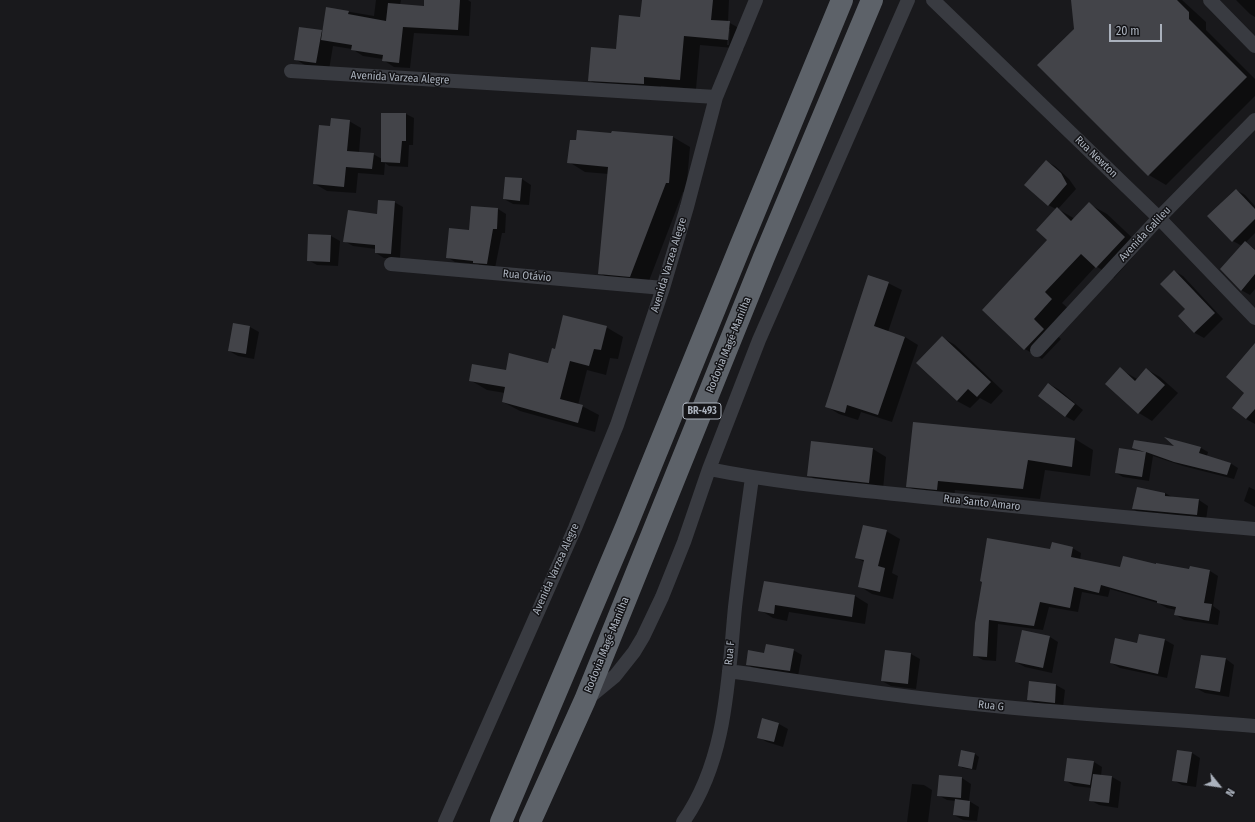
<!DOCTYPE html>
<meta charset="utf-8">
<style>
body{margin:0}
#map{position:relative;width:1255px;height:822px;overflow:hidden;background:#19191c;font-family:"Fira Sans Condensed",sans-serif}
canvas{display:block}
.north{position:absolute;left:1199px;top:766px;width:40px;height:40px;-webkit-text-stroke:3px #141417;paint-order:stroke;rotate:120deg;font-size:11px;font-weight:700;line-height:16px;text-align:center;color:#aab1bc}
.north::after{content:'';display:block;margin:auto;width:14px;height:18px;background:#aab1bc;clip-path:polygon(50% 0,100% 100%,50% 72%,0 100%)}
.scale{position:absolute;left:1109px;top:24px;width:53px;height:18px;box-sizing:border-box;border:2px solid #aab1bc;border-top:0;padding-left:5px;font-size:12px;line-height:14px;white-space:nowrap;color:#aab1bc;-webkit-text-stroke:3px #141417;paint-order:stroke}
</style>
<div id="map">
<canvas width="1255" height="822"></canvas>
<div class="north">N</div>
<div class="scale">20 m</div>
</div>
<script>
const g = document.querySelector('canvas').getContext('2d');
g.lineJoin = 'round';
function fill(path, color) { g.fillStyle = color; g.fill(path, 'evenodd'); }
function stroke(path, color, width, dash) { g.strokeStyle = color; g.lineWidth = width; g.lineCap = dash ? 'butt' : 'round'; g.setLineDash(dash || []); g.stroke(path); }
function write(font, color, halo, rows, align = 'center') {
  g.font = font + ' "Fira Sans Condensed",sans-serif'; g.lineWidth = 3; g.setLineDash([]); g.textBaseline = 'middle'; g.strokeStyle = halo; g.fillStyle = color; for (const [text, x, y, turn = 0] of rows) {
    g.save(); g.translate(x, y); g.rotate((+turn || 0) * Math.PI / 180); g.textAlign = isNaN(turn) ? turn : align; if (halo) g.strokeText(text, 0, 0); g.fillText(text, 0, 0); g.restore();
  }
}
const shadow = new Path2D(`
 M376 0H401L400 5 425 8V0H468L471 2 469 36 414 33 410 68 394 67 383 60V59L363 56 352 49 333 46 329 70 308 67 295 59 321 31 323 33 327 8 374 16Z
 M643 0H729L728 22 746 32 744 49 700 45 696 89 661 86 660 93 606 90 589 80 617 50 641 18ZM728 29H730L729 45H727Z
 M1072 0H1182L1206 22V30L1255 79V96L1166 185 1149 175 1039 65 1075 29Z
 M1236 0H1255V17L1250 14Z
 M406 114 414 118 413 145H409L408 167 389 166 385 163 384 175 358 173 356 193 327 191 315 184 331 127 349 121 361 128 359 153 373 154 382 159Z
 M613 132 673 137 690 147 686 192H683L647 286 616 283 600 273 609 174 585 172 569 162 612 134Z
 M1046 161 1055 166 1069 179 1076 189 1058 209 1075 219 1089 204 1107 214 1142 247 1114 278 1096 266 1062 303 1070 310 1051 330 1061 339 1042 359 1025 349 1048 240 1056 209 1048 205Z
 M522 179 531 185 529 205 513 204 504 199Z
 M1236 190 1245 195 1255 206V233L1245 243 1255 249V289L1250 295 1241 290 1242 246 1233 241Z
 M394 202 403 207 400 258H384L376 253V249L353 246 344 241Z
 M472 207 498 209 506 214 505 233H502L495 268 482 267 478 264 455 262 447 257 470 231Z
 M331 236 340 241 338 266 317 265 308 260Z
 M1174 271 1183 276 1223 319 1204 338 1195 333 1179 316 1186 309Z
 M888 283 902 290 888 332 905 337 918 345 892 422 861 412 858 420 839 414 826 406Z
 M234 325 250 327 259 332 254 359 238 356 229 351Z
 M606 327 623 337 618 359 610 358 606 375 587 370 578 405 582 406 599 415 595 432 520 411 503 402 505 393 487 390 470 380 507 371 549 364 555 350Z
 M942 337 955 345 1003 391 991 404 980 398 970 408 957 401Z
 M1255 348V424L1246 419 1245 393Z
 M1120 369 1137 379 1146 369 1160 377 1178 393 1152 421 1139 413 1107 384Z
 M1049 384 1058 389 1083 410 1074 421 1065 416Z
 M914 423 1075 439 1093 450 1090 476 1045 470 1040 499 955 490 954 499 925 496 907 486Z
 M812 442 873 449 886 457 883 490 822 483 808 475Z
 M1133 447 1201 448 1208 452 1207 456 1230 463 1238 468 1234 479 1183 466 1153 456 1149 481 1123 477 1116 473 1142 452Z
 M1249 487 1255 490V507L1244 501Z
 M1165 493 1172 497 1199 500 1208 506 1206 520 1142 514 1133 509Z
 M886 531 900 539 892 573 898 576 893 599 872 594 859 586 864 562 856 557Z
 M1072 548 1081 553 1080 560 1121 568 1156 566 1190 570 1210 571 1218 576 1213 606 1220 611 1218 625 1184 620 1176 615V610L1167 608 1158 603 1110 589 1108 597 1082 592 1078 612 1049 607 1043 630 998 624 996 661 983 660 974 655 976 623 1051 551Z
 M764 582 855 596 868 604 865 624 789 612 787 621 773 618 760 610Z
 M1050 637 1058 642 1052 673 1025 667 1016 662Z
 M1165 640 1174 645 1167 678 1120 668 1111 663Z
 M793 650 802 655 798 676 756 670 747 664Z
 M911 654 920 659 916 689 891 686 882 681Z
 M1226 659 1234 665 1229 697 1205 693 1196 688Z
 M1030 682 1056 685 1065 690 1063 707 1037 705 1028 699Z
 M763 719 779 724 788 729 783 747 767 742 758 737Z
 M961 751 975 754 979 757 976 770 963 768 959 765Z
 M1192 753 1200 758 1196 787 1182 785 1173 780Z
 M1094 762 1102 767 1101 776 1112 777 1121 782 1118 808 1099 805 1090 800 1092 788 1074 786 1065 780Z
 M940 776 962 778 971 784 969 801 979 807 977 821 963 820 954 815 956 801 947 800 938 795Z
 M912 784 924 785 932 790 928 822H907Z`);
const building = new Path2D(`
 M424 0H460L458 30 403 27 399 63 382 61 383 55 351 50 352 45 321 40 326 7 349 11 348 14 386 21 388 3 424 6Z
 M642 0H713L711 20 730 21 728 40 684 36 680 80 644 77V84L588 81 591 47 616 49 619 15 640 17Z
 M1071 0H1177L1189 12V19L1247 77 1148 176 1037 65 1074 29Z
 M299 27 322 30 316 63 294 60Z
 M381 113H406V141H402L400 163 381 162Z
 M331 118 350 120 347 151 374 153 372 169 346 167 344 187 313 184 319 125 330 126Z
 M577 130 611 133 612 131 673 136 669 183H666L630 277 598 274 608 167 567 163 570 140H576Z
 M1046 160 1061 173 1067 184 1048 206 1024 185Z
 M505 177 522 178 520 201 503 199Z
 M1236 189 1255 209V219L1232 242 1207 216Z
 M378 200 395 201 391 254 375 253V245L343 242 348 210 377 214Z
 M1089 202 1125 237 1096 268 1081 254 1045 292 1052 299 1034 319 1044 329 1024 350 982 310 1047 240 1036 230 1057 207 1071 221Z
 M471 206 498 208 497 229H493L487 264 473 263V261L446 258 449 228 469 230Z
 M308 234 331 235 330 262 307 261Z
 M1245 241 1255 250V274L1241 291 1220 269Z
 M1174 270 1215 313 1194 333 1178 316 1185 309 1160 284Z
 M868 275 889 282 874 326 905 337 878 415 847 405 845 413 825 407Z
 M563 315 607 326 601 350 594 349 589 366 570 361 560 399 583 405 578 423 502 402 505 387 469 381 472 364 506 370 509 353 548 363 552 348 555 349Z
 M233 323 250 326 246 354 228 351Z
 M942 336 991 382 977 397 968 389 957 401 916 363Z
 M1255 343V409L1246 419 1232 408 1244 393 1226 377Z
 M1120 367 1135 381 1146 368 1165 385 1138 414 1105 384Z
 M1048 383 1075 404 1065 417 1038 396Z
 M913 422 1075 438 1072 467 1028 460 1023 489 938 481 937 490 906 487Z
 M1164 437 1201 447 1199 453 1231 463 1227 475 1174 462 1146 452 1142 477 1115 473 1119 448 1145 452 1132 448 1134 440 1174 446Z
 M811 441 873 448 869 483 807 476Z
 M1137 487 1165 493V496L1199 499 1197 515 1132 509Z
 M863 525 887 530 878 566 885 568 880 592 858 587 864 560 855 558Z
 M987 538 1050 549 1052 542 1073 547 1071 557 1120 567 1123 556 1156 564V563L1189 569 1190 566 1210 570 1204 603 1212 604 1209 621 1174 615 1176 607 1157 603V601L1101 585 1099 593 1074 587 1070 608 1040 602 1034 626 989 620 987 657 973 656 975 623 982 582 980 581Z
 M764 581 855 595 852 617 775 605 774 614 758 611Z
 M1022 630 1050 636 1043 668 1015 662Z
 M1139 634 1165 639 1158 674 1110 663 1115 638 1137 643Z
 M766 644 794 649 790 671 746 665 748 650 764 653Z
 M885 650 911 653 908 684 881 681Z
 M1201 655 1226 658 1220 692 1195 688Z
 M1029 681 1056 684 1055 703 1027 700Z
 M762 718 779 723 774 742 757 738Z
 M961 750 975 753 972 769 958 766Z
 M1177 750 1192 752 1187 783 1172 781Z
 M1067 758 1094 761 1090 785 1064 781Z
 M1093 774 1112 776 1109 803 1089 801Z
 M939 775 962 777 961 798 937 796Z
 M955 799 970 801 969 817 953 815Z`);
const minor = new Path2D(`
 M933 0 1159 218 1255 318
 M1210 0 1255 46
 M291 71 716 97
 M391 264 663 288
 M1037 350 1159 218 1255 120
 M709 469C783 484 859 490 934 498 1041 509 1148 520 1255 529
 M729 671C817 684 906 698 995 706 1082 715 1168 719 1255 726
 M587 699 615 676 634 652 643 637 662 597 684 542 709 469 759 340 908 0
 M445 822 575 528 617 425 663 288 687 207 716 97 756 0
 M683 822C727 760 728 679 735 607 740 563 746 521 752 478`);
const trunk = new Path2D(`
 M501 822 626 527 740 247 842 0
 M530 822 585 700 764 257 872 0`);
const shields = [
 [702,411,38]
];
const shieldNames = [
 ["BR-493",702,411]
];
const streetNames = [
 ["Avenida Varzea Alegre",400,78,3],
 ["Rua Newton",1096,157,44],
 ["Avenida Galileu",1145,234,-47],
 ["Avenida Varzea Alegre",669,265,-73],
 ["Rua Otávio",527,276,5],
 ["Rodovia Magé-Manilha",729,345,-68],
 ["Rua Santo Amaro",982,503,6],
 ["Avenida Varzea Alegre",556,569,-66],
 ["Rodovia Magé-Manilha",607,645,-68],
 ["Rua F",730,653,-84],
 ["Rua G",991,706,6]
];
fill(shadow, '#0007');
fill(building, '#434449');
stroke(minor, '#393b41', 14);
stroke(trunk, '#5d6269', 22);
for (const [x, y, w] of shields) { const box = new Path2D(); box.roundRect(x - w / 2, y - 8, w, 16, 3); g.fillStyle = '#141417'; g.fill(box); stroke(box, '#aab1bc', 1); }
write('bold 10px', '#aab1bc', null, shieldNames);
write('11px', '#aab1bc', '#141417', streetNames);
</script>
